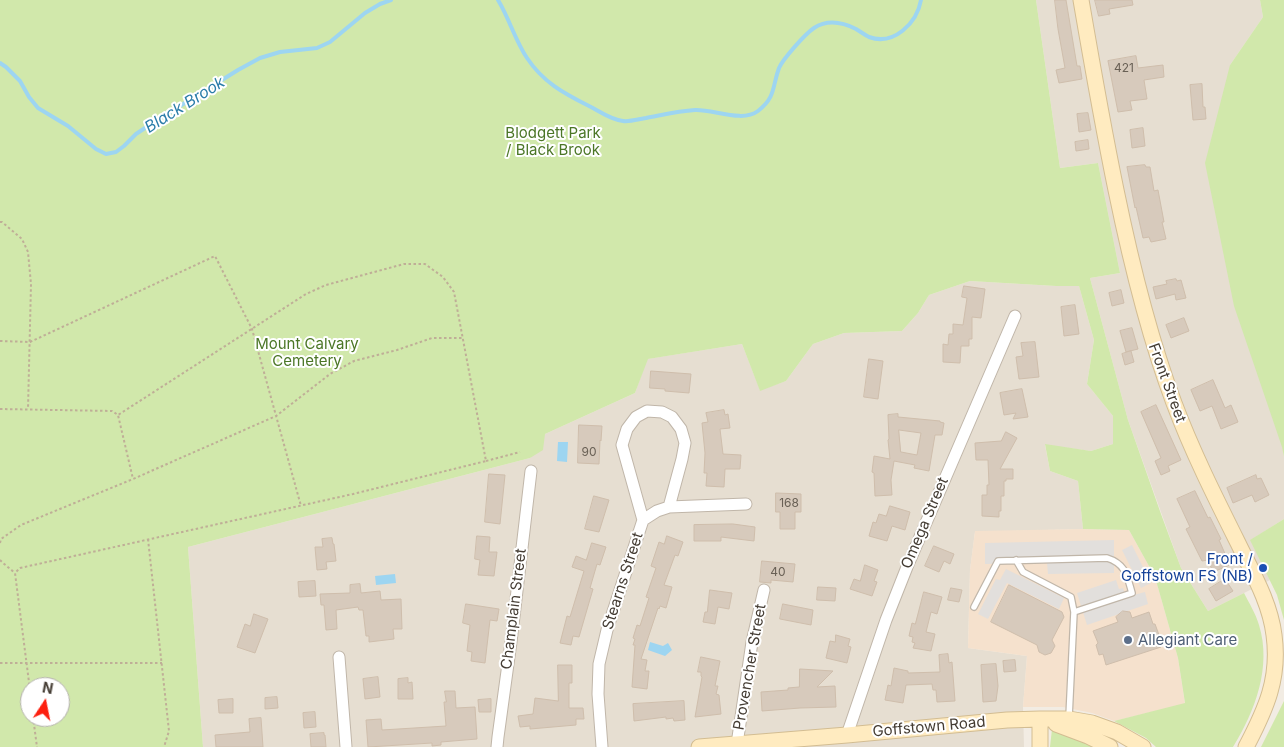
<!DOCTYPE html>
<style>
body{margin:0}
#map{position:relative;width:1284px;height:747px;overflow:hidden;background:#f2ece3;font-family:Inter,sans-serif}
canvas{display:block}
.north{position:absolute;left:20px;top:677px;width:50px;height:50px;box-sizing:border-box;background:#fff;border:1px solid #b4b1ad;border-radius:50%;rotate:11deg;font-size:14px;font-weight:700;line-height:20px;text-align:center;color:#443c33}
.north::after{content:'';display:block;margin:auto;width:18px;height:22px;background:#fd200f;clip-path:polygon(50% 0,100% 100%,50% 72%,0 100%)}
</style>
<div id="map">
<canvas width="1284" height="747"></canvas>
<div class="north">N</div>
</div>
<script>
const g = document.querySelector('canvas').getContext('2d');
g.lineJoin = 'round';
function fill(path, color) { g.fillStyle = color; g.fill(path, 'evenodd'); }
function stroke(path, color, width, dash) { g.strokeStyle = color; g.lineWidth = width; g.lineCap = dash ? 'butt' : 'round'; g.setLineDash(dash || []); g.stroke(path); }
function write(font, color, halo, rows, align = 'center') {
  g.font = font + ' Inter,sans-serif'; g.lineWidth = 4; g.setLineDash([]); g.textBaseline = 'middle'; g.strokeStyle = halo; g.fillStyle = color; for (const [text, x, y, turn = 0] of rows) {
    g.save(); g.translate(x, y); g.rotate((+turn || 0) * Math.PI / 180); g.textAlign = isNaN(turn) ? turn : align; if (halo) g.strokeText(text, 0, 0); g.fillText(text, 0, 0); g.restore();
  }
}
const residential = new Path2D(`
 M1036 0H1260L1263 17 1230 65 1284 457V519L1251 540 1270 580 1208 611 1181 568 1128 420 1090 278 1120 273 1098 163 1060 168Z
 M970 281 1056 286H1079L1094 340 1087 384 1113 416V444L1091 451 1045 445 1050 471 1078 481 1083 529 975 532 970 570 968 648 1027 656 1023 707 1024 747H203L188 547 530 458 545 434 635 393 647 359 742 344 760 390 786 381 813 344 844 333 902 331 918 313 929 295Z`);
const commercial = new Path2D(`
 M1083 529 1129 530 1155 577 1178 658 1185 704 1114 721 1092 713 1063 707H1023L1027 656 968 648 970 570 975 531Z`);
const green = new Path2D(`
 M0 0H1036L1060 168 1098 163 1120 273 1090 278 1128 420 1161 514 1181 568 1208 611 1244 593C1249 603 1256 614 1259 625 1272 667 1255 711 1233 747H1156L1146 738 1114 721 1185 703 1178 658 1155 577 1129 530 1083 529 1078 481 1050 471 1045 444 1091 451 1113 444V416L1087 384 1094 340 1079 286H1056L970 281 929 295 918 313 902 331 844 333 813 344 786 381 760 391 742 344 648 359 635 393 545 434 543 450 530 458 188 547 203 747H0ZM30 687H60V717H30Z
 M1260 0H1284V457L1282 447 1234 306 1205 163 1230 65 1263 17Z
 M1284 519V620L1277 595 1250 540Z
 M1284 701V747H1261Z
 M1052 729 1100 747H1050Z`);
const parking = new Path2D(`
 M1114 540V573L1048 574 1047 563 985 564V543Z
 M1132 545 1151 583 1141 588 1122 550Z
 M1006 569 1064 598 1059 609 1007 583 988 619 978 614 996 579 1000 580Z
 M1116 580 1119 589 1123 588 1126 597 1145 592 1148 604 1087 625 1077 593Z`);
const water = new Path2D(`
 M558 442H568L567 462 557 461Z
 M395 574 396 583 376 585 375 576Z
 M650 642 663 646 668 643 672 650 665 656 648 650Z`);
const stream = new Path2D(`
 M498 0C509 18 515 40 527 58 543 82 563 93 589 106 599 111 611 120 623 121 630 122 639 119 646 118 662 115 678 111 695 110 713 109 742 123 758 111 776 97 772 87 779 68 783 59 805 34 814 28 828 19 842 22 856 29 861 32 865 35 869 37 894 46 917 23 921 0
 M0 63 6 67 20 81 29 97 38 108 68 126 96 149 106 154 116 152 124 146 136 134 151 124 238 70 260 58 280 52 317 48 330 42 365 13 380 4 391 0`);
const building = new Path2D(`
 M1055 0H1066L1077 66H1080L1082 79 1059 83 1056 70 1065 68 1058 29Z
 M1095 0H1132L1133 5 1109 9 1110 14 1099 16Z
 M1136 56 1138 68 1163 65 1164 77 1144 80 1147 99 1130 101 1132 110 1118 112 1108 61Z
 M1202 84 1203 107H1205L1206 119 1193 120 1190 85Z
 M1088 113 1091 130 1079 132 1077 114Z
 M1143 128 1145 146 1132 148 1130 130Z
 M1088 140 1089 149 1076 151 1075 142Z
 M1145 165 1146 167H1150L1154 191 1158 190 1164 222H1162L1166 239 1151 242 1149 237 1143 238 1136 207 1135 208 1127 167Z
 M1176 279 1177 281 1181 280 1186 298 1176 300 1175 294 1156 299 1153 287 1167 284 1166 281Z
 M964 286 985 289 981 318 972 317V339H969V346H961L960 363 943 362V344L948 345 949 334H953V324L963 325 967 298 962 297Z
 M1121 290 1124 303 1112 306 1109 293Z
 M1075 305 1079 334 1064 336 1061 307Z
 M1184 318 1189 331 1171 338 1166 325Z
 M1132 328 1138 349 1126 352 1120 331Z
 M1035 342 1039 377 1019 379 1016 357 1023 356 1021 343Z
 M1131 351 1134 362 1125 365 1122 354Z
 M869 359 883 361 878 399 864 397Z
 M651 371 691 374 689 393 665 391V389L650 388Z
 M1213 380 1225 408 1231 405 1238 422 1221 429 1212 406 1200 411 1191 390Z
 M1022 389 1028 417 1013 419 1016 413 1004 415 1000 393Z
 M1156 405 1181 460 1168 466 1170 471 1161 475 1155 461 1161 458 1141 412Z
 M724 410 725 415 728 414 730 428 720 429 723 454 741 455 740 469H725L724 487 706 486 707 473H704L705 453 702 423 708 422 706 413Z
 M898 414V417L940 421V422L944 423 942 435H935L929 471 914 468 915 465 894 461 891 480 892 495 875 496 874 473 872 472 874 456 890 459 888 440 889 439 888 415ZM899 430 921 433 917 455 901 452Z
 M579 425 602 426 601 441 600 440 599 464 578 463Z
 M1006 432 1017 438 1000 469H1013V479H1006V481H1004V496H1001V511H999V517L982 516V495H987V485H989L988 460H976L975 443 1001 441Z
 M489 474 505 475 500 524 485 522Z
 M1256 475 1257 479 1261 478 1269 495 1255 502 1252 495 1233 503 1227 488Z
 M1195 491 1208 518 1210 517 1221 539 1219 540 1230 565 1213 572 1208 560 1202 561 1186 529 1190 527 1177 499Z
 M776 493 801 494V512H795V529H780V512H776Z
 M594 496 609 500 599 532 585 529Z
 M890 506 910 512 905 530 892 526 887 541 869 536 873 522 876 523 879 514 886 516Z
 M733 524 755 527 754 541 721 537V541H694V525Z
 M477 536 490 537 489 552H497L494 576 478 575 480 560 475 559Z
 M667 536 683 542 678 556 675 555 664 585 672 587 666 608 660 606 659 609 658 608 641 659 647 660 645 671H649L647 689 632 687 635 645H633L635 639 633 638 637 625 640 626 649 598 646 597 656 568 651 566 659 542 664 544Z
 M332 538 333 544H334L336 561 326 562 327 569 317 570 315 547H323L322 539Z
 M592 543 606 547 600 565 597 564 590 588 593 589 579 637 573 636 571 645 560 643 567 616 570 617 584 571 572 567 576 556 586 560Z
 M934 546 954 554 950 564 944 561 939 572 925 566Z
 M762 561 795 564 793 582 771 580V583L760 582Z
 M865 565 878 570 874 581 877 582 872 596 850 589 854 579 860 581Z
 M1225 579 1233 591 1216 601 1209 589Z
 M315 581 316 596 299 597 298 582Z
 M360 584 361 593 380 591 381 600 401 599 402 629H393L394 639 369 642V636H366L363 610H359L358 607 336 610 337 629 326 630 324 605H321L320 594 350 593V585Z
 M1009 585 1062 612 1064 617 1052 640 1055 646 1051 653 1045 655 1039 652 1037 645 991 622Z
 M818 587 836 588 835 601 817 600Z
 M951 588 962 590 959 602 948 600Z
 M710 590 732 593 729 609 718 607 715 624 703 622 705 612H707Z
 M924 592 942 597 937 614 931 612 926 632 935 634 931 651 913 648 915 643 912 642 913 637 909 636 912 623 915 624Z
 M466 604 499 609 497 621 490 620 485 663 471 661 472 652 467 651 470 625 463 623Z
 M783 604 813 610 811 625 780 619Z
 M1123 611 1130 612 1132 618 1149 612 1153 624H1155L1159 635 1157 636 1161 647 1106 665 1103 654 1099 655 1096 645 1098 643 1093 631 1118 622 1116 617Z
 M254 614 268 619 255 653 237 647 245 624 250 626Z
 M836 635 850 639 848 646 851 647 847 663 826 658 830 641 835 642Z
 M948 654 949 663 952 662 955 701 937 702 936 690H933L932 684 906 685 903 703 885 700 888 685 891 686 894 668 908 671V673L940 672 939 655Z
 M701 657 720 661 715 686H718L716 694 719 695 721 714 695 717 702 677 701 676V672H698Z
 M1015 660 1016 671 1004 672 1003 661Z
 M996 664 998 686 996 701 983 702 981 665Z
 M558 665H572V683H569V708H583L584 719H576V725L530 729V726L520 727 518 716 533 714 535 698 558 701Z
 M800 669 833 671 817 687 835 686 836 707 800 708 762 711 761 692 788 690V688L799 687Z
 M378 677 380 697 365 699 363 679Z
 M408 678V683L412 682 413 699H398V679Z
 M445 691H455L456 708 475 707 477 739 441 742V745L432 746V743L368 747 366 720 381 719 382 730 446 726 444 702H446Z
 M277 697 278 708 265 709V698Z
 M233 699V713H219L218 700Z
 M491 699V712H479L478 700Z
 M684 701 685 720 674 721 673 718 666 719V717L634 721 633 704Z
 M315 712 316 727 304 728 303 713Z
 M261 718 263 747H216L215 735 250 732 249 719Z
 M324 733V735H325L326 747H311L310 734Z`);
const path = new Path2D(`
 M0 222H2L22 239 28 252 31 284 28 409
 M0 341 30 342 215 256 252 329 301 506
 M0 409 112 411 118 415 133 479
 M486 461 520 452
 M148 539 169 731 164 747
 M0 543 1 539 21 525 133 479 276 416 330 374 354 361 397 350 432 338H463
 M0 560 3 563 15 573
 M0 663H162
 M30 690 15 573 20 568 353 494 486 461 454 292 443 277 425 264H404L326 285 306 294 118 415
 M33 717 37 747`);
const lane = new Path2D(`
 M1016 560 1023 572 1071 597 1074 612 1069 717
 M974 607 998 561 1107 558C1126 564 1127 576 1132 593L1074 612`);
const street = new Path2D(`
 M643 520 622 445 627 429 636 417 647 411 662 412 672 417 681 429 685 443 682 459 669 507
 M339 657 346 747
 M847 735 886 620 907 567 1015 316
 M737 744 752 642 764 590
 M497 747 498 737 511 642 531 471
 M602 747 598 694 599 664 607 630 643 520 657 511 669 507 746 504`);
const secondary = new Path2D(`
 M1081 0C1092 64 1103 127 1116 190 1131 263 1148 334 1174 403 1192 451 1215 497 1238 543 1252 572 1270 602 1274 635 1280 678 1266 709 1246 747
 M1056 724 1088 736 1110 747
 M699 747 847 735 1007 720 1040 719H1069L1092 723 1117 732 1143 747
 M1040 747V719`);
const markers = [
 [1263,568,5,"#1a4fb4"],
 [1128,640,5,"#5c6f8a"]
];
const numberNames = [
 ["421",1124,68],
 ["90",589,452],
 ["168",789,503],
 ["40",778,572]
];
const parkNames = [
 ["Blodgett Park",553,133],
 ["/ Black Brook",553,150],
 ["Mount Calvary",307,344],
 ["Cemetery",307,361]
];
const streetNames = [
 ["Front Street",1167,383,70],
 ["Omega Street",925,523,-67],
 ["Stearns Street",623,581,-72],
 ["Champlain Street",514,609,-83],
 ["Provencher Street",750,667,-80],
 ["Goffstown Road",929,727,-5]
];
const transitNames = [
 ["Front /",1253,559],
 ["Goffstown FS (NB)",1253,576]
];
const serviceNames = [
 ["Allegiant Care",1138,640]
];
const waterNames = [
 ["Black Brook",185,105,-32]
];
fill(residential, '#e6ded1');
fill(commercial, '#f5e1cd');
fill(green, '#d1e8ab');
fill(parking, '#e2dfdc');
fill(water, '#9dd5f1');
stroke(stream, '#9dd5f1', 4);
fill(building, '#d7cabc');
stroke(building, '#cfbeac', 1);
stroke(lane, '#c0b6a9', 8);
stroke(street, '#c0b6a9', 13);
stroke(secondary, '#d3bd92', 17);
stroke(path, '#bfae97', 2, [2.5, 2.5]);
stroke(lane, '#fff', 5.5);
stroke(street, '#fff', 11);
stroke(secondary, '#ffebc0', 15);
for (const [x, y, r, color] of markers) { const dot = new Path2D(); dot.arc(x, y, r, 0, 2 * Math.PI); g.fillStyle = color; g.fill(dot); stroke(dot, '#fff', 2); }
write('12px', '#696055', null, numberNames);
write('15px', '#4b7626', '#fff', parkNames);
write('15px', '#443c33', '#fff', streetNames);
write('15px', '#164399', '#fff', transitNames, 'right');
write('15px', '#4e5e75', '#fff', serviceNames, 'left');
write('italic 16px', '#2b7da9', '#fff', waterNames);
</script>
